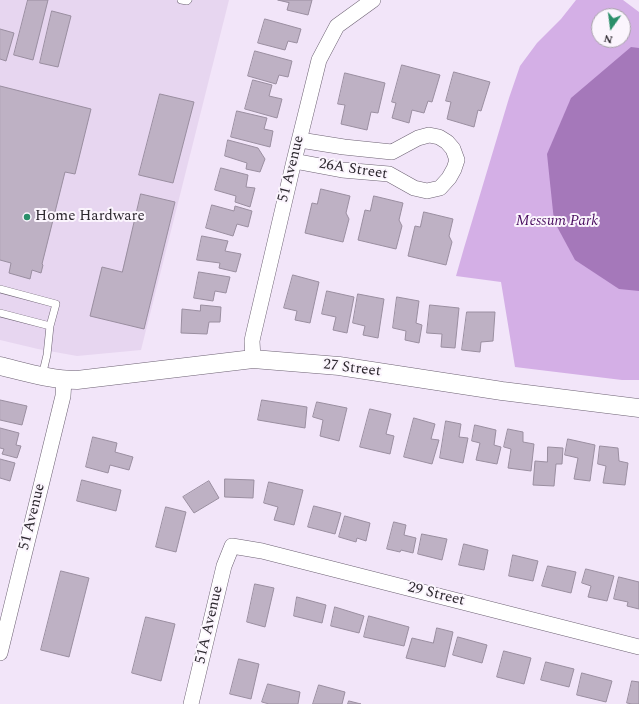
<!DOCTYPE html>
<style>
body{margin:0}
#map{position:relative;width:639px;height:704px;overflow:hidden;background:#f2e5f9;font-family:Spectral,serif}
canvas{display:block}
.north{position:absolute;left:591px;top:8px;width:40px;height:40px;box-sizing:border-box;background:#fbf5fd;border:1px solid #a8a3aa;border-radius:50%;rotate:194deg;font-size:11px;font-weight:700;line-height:16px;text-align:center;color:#2c272e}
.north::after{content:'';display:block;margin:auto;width:14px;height:18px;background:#2b8f6a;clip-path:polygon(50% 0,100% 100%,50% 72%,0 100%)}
</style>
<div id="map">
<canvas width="639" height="704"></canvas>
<div class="north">N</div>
</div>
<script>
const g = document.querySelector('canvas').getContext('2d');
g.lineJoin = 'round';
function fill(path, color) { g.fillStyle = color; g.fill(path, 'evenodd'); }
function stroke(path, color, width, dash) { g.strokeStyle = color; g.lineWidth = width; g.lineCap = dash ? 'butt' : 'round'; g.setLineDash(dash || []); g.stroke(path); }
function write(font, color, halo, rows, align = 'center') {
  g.font = font + ' Spectral,serif'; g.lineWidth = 4; g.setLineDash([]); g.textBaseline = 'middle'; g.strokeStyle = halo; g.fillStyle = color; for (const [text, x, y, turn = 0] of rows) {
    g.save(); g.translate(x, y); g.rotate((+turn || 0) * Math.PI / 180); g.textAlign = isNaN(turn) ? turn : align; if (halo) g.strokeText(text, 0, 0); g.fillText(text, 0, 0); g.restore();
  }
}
const built = new Path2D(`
 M0 0H229L141 350 77 356 38 349 0 340Z`);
const green = new Path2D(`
 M576 0H623L639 12V380H622L515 367 501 282 456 276 464 248 509 98 520 66 537 43 561 19ZM599 16H623V40H599Z`);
const water = new Path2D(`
 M631 47 639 48V291L619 289 575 260 554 221 547 154 571 98Z`);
const building = new Path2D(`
 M28 0H48L33 60 14 55Z
 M278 0H312L308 15 287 10 289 3Z
 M52 11 71 16 58 67 40 63Z
 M265 19 301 29 297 43 288 41 285 50 258 43Z
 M0 29 14 33 6 61 0 59Z
 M255 51 292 61 288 77 279 75 276 84 248 76Z
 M402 65 440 75 432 102 428 101 424 113 412 110 409 123 392 118 396 103 392 102Z
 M454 72 490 82 481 111 478 110 474 127 447 119 451 102 446 101Z
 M345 73 385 83 378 113 371 112 367 130 341 124 345 105 338 104Z
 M253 80 272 85 269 96 282 99 277 118 245 109Z
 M0 86 91 109 75 174 65 172 42 264 43 265 41 273 32 270 30 279 9 273 11 263 0 260Z
 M160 94 194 102 173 183 139 175Z
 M237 111 267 118 264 129 273 131 270 147 231 137Z
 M228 140 258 148 265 159 260 172 246 169 247 163 225 156Z
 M221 168 248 175 246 187 255 188 250 207 235 202 236 196 215 190Z
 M321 189 350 196 346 213 349 219 343 242 305 233 312 203 317 204Z
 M141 194 175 202 144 329 90 316 102 267 122 272Z
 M374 196 403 203 399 220 402 226 396 249 358 240 365 210 370 211Z
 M212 205 234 211 235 206 252 211 248 227 237 224 233 236 206 228Z
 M424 212 453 219 449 236 452 242 446 265 408 256 415 226 420 227Z
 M202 236 228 241 225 251 241 254 236 272 219 268 220 263 197 260Z
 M199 272 230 277 226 293 215 291 213 301 194 298Z
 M293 275 319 282 310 323 295 320 297 311 284 308Z
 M327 291 354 297 347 333 333 330 336 317 322 314Z
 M358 294 384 299 378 338 363 335 365 326 353 323Z
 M397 297 419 301 416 323 422 325 419 343 405 340 406 331 393 328Z
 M201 305 221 307 220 322H209L207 334 181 333 182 309 200 311Z
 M430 305 459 308 455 348 441 347 442 334 427 333Z
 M467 312H495L493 341 481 342 480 352 462 350Z
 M0 400 27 406 22 425 0 420Z
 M262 400 307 407 305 428 258 420Z
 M317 402 347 408 339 441 320 436 323 420 313 417Z
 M370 409 391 414 386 434 394 436 390 454 360 447Z
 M414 418 435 424 431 439 439 440 432 464 404 457Z
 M446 421 461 424 459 437 468 438 463 463 440 458Z
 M475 425 496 430 494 445 501 447 497 464 476 460 480 443 472 441Z
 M0 428 19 433 16 445 21 446 17 458 2 454 4 449 0 448Z
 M508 429 523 432V442L534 444 531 471 508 468 511 449 504 447Z
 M93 437 117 443 115 452 133 457 129 470 110 465 108 473 86 467Z
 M568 439 595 445 590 481 574 479 578 458 565 455Z
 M600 446 618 448 619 461 628 463 625 485 603 483 606 466 598 464Z
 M548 447 563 448 562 464H556L554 486 533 485 535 461 547 462Z
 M0 459 15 463 10 481 0 478Z
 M225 479 254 480 253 498 225 497Z
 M82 480 121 490 116 511 77 501Z
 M209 481 219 498 194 513 183 497Z
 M269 482 303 490 294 525 274 520 278 507 264 503Z
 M314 506 341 513 335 534 308 527Z
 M166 507 186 512 176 552 156 547Z
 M345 516 370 523 366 541 357 538 356 542 339 537Z
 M394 522 406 525 404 535 416 538 413 553 401 550 400 552 387 549Z
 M422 534 447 539 442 560 418 554Z
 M464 544 488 550 484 570 459 565Z
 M513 555 538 561 533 581 509 576Z
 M548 566 576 572 571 593 542 586Z
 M586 569 614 576 607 601 588 597 591 586 582 583Z
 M61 571 89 578 69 657 41 650Z
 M619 577 639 582V609L627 606 628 602 614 599Z
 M255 584 274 588 265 627 247 622Z
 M297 597 326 605 322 623 294 616Z
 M335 607 364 616 359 633 331 626Z
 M369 616 409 627 404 646 364 637Z
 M146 617 175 624 161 681 132 673Z
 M437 628 453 632 445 667 406 658 412 638 433 643Z
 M458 637 487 645 482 663 453 655Z
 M504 651 531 658 524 684 497 677Z
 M239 659 259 664 251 699 230 694Z
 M546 662 574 669 569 687 541 680Z
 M582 673 612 681 606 702 577 695Z
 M632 681 639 682V704H632L627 703Z
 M268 684 300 692 298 704H269L262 702Z
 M319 685 345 692 342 704H313Z
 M349 701 361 704H348Z`);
const service = new Path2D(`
 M181 0 187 1 188 0
 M0 289 56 304 50 326 47 355 42 376
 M0 313 50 326`);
const minor = new Path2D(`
 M294 161 342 170 389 174 414 188 427 191 440 188 449 178 454 169 457 160 453 149 447 142 439 137 429 135 418 138 392 152 344 147 300 140
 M253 359 252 341 253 336 294 161 319 60 337 26 373 0
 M0 653 63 396 64 380
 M191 704 224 566 232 546 262 551 639 647`);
const tertiary = new Path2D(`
 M0 366C25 372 51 380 77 380L253 359 339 366 502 391 639 408`);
const markers = [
 [27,217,4,"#2b8f6a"]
];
const streetNames = [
 ["51 Avenue",292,169,-76],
 ["26A Street",353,170,9],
 ["27 Street",352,369,7],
 ["51 Avenue",33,517,-76],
 ["29 Street",436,595,14],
 ["51A Avenue",210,625,-77]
];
const poiNames = [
 ["Home Hardware",35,217]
];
const parkNames = [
 ["Messum Park",557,222]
];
fill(built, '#e7d6f0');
fill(green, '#d4afe6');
fill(water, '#a578ba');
fill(building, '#beb1c4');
stroke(building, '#9a8ea0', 1);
stroke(service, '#6d6273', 8);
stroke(minor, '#6d6273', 16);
stroke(tertiary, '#6d6273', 19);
stroke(service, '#fff', 7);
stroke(minor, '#fff', 15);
stroke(tertiary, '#fff', 18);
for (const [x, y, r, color] of markers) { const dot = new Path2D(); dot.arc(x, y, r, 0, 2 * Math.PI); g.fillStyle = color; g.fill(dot); stroke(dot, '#fbf5fd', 1.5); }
write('15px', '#2c272e', '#fbf5fd', streetNames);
write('15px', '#2c272e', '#fbf5fd', poiNames, 'left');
write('italic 15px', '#4a0e60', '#fbf5fd', parkNames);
</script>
